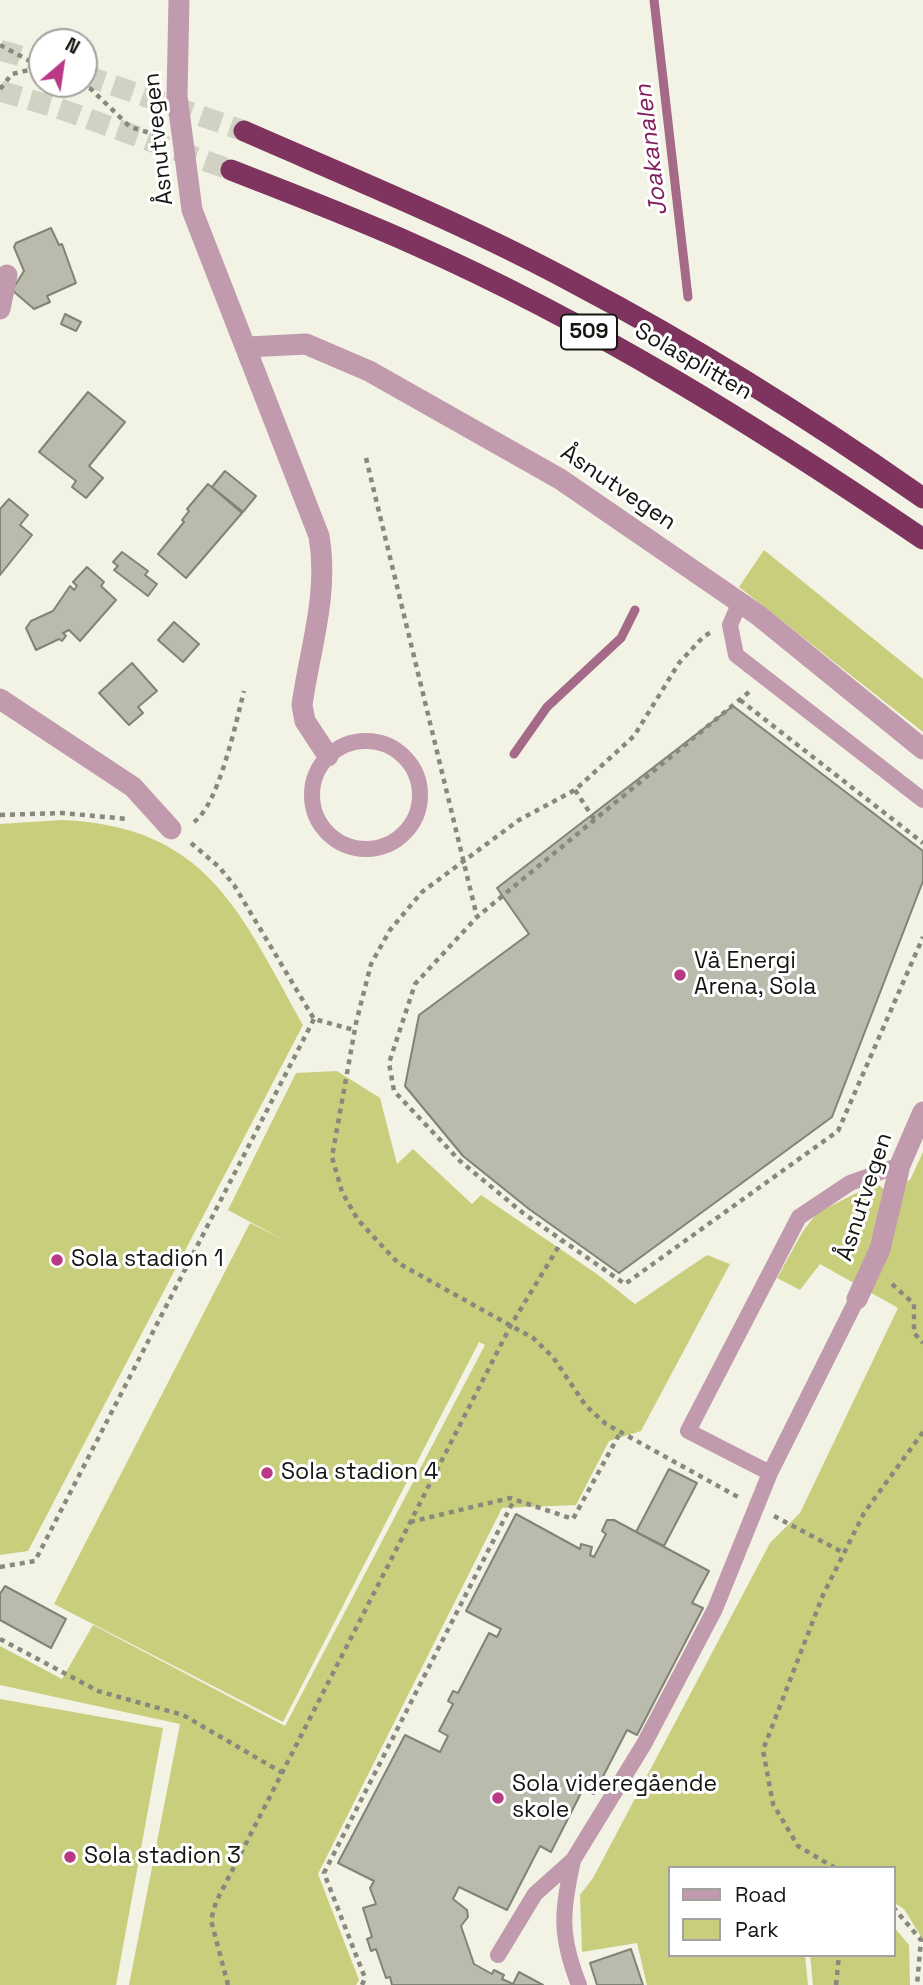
<!DOCTYPE html>
<meta charset="utf-8">
<style>
body{margin:0}
#map{position:relative;width:923px;height:1985px;overflow:hidden;background:#f2f3e4;font-family:"Space Grotesk",sans-serif}
canvas{display:block}
.legend{position:absolute;left:668px;top:1866px;width:228px;height:91px;box-sizing:border-box;background:#fff;border:2px solid #a1a2a0;margin:0;padding:9px 12px;list-style:none;font-size:21px;color:#151611}
.legend li{display:flex;align-items:center;gap:14px;height:35px}
.legend b{width:35px;border:2px solid #a1a2a0}
.north{position:absolute;left:28px;top:28px;width:70px;height:70px;box-sizing:border-box;background:#fff;border:2px solid #a1a2a0;border-radius:50%;rotate:29deg;font-size:19px;font-weight:700;line-height:28px;text-align:center;color:#151611}
.north::after{content:'';display:block;margin:auto;width:24px;height:32px;background:#b93986;clip-path:polygon(50% 0,100% 100%,50% 72%,0 100%)}
</style>
<div id="map">
<canvas width="923" height="1985"></canvas>
<ul class="legend">
<li><b style="height:9px;background:#c19aad"></b>Road</li>
<li><b style="height:19px;background:#c9ce7c"></b>Park</li>
</ul>
<div class="north">N</div>
</div>
<script>
const g = document.querySelector('canvas').getContext('2d');
g.lineJoin = 'round';
function fill(path, color) { g.fillStyle = color; g.fill(path, 'evenodd'); }
function stroke(path, color, width, dash) { g.strokeStyle = color; g.lineWidth = width; g.lineCap = dash ? 'butt' : 'round'; g.setLineDash(dash || []); g.stroke(path); }
function write(font, color, halo, rows, align = 'center') {
  g.font = font + ' "Space Grotesk",sans-serif'; g.lineWidth = 6; g.setLineDash([]); g.textBaseline = 'middle'; g.strokeStyle = halo; g.fillStyle = color; for (const [text, x, y, turn = 0] of rows) {
    g.save(); g.translate(x, y); g.rotate((+turn || 0) * Math.PI / 180); g.textAlign = isNaN(turn) ? turn : align; if (halo) g.strokeText(text, 0, 0); g.fillText(text, 0, 0); g.restore();
  }
}
const green = new Path2D(`
 M764 550 923 679V732L739 587Z
 M62 820C207 826 240 912 303 1025L28 1551 0 1555V824Z
 M337 1071 380 1098 397 1164 413 1149 472 1204 481 1195 597 1274 635 1304 707 1255 730 1264 641 1431 609 1441 576 1505 502 1508 318 1874 359 1980 356 1985H129L180 1724 0 1685V1646L62 1679 93 1625 285 1726 485 1345 479 1342 283 1722 54 1604 250 1223 284 1240 228 1210 296 1073Z
 M923 1152V1940L904 1909 893 1902V1868H669V1955H805L808 1985H647L637 1943 582 1952 580 1895 593 1878 770 1543 800 1513 898 1308 820 1264 800 1290 777 1278 803 1231 817 1213 876 1183 884 1189 910 1180Z
 M0 1699 163 1728 116 1985H0Z
 M893 1926 909 1945 910 1985H813L810 1955H893Z`);
const stream = new Path2D(`
 M654 0 688 297
 M514 754 547 707 621 638 635 610`);
const building = new Path2D(`
 M51 228 59 245 62 244 76 283 47 296 50 302 34 309 12 290 24 271 14 247 16 243Z
 M65 314 81 322 76 331 61 324Z
 M88 392 125 422 89 466 103 478 86 498 72 487 76 481 39 452Z
 M225 471 256 496 243 512 212 487Z
 M208 484 242 513 186 578 158 554 184 522 182 520 189 511 187 509Z
 M9 499 28 515 20 525 32 535 0 575V509Z
 M122 552 148 571 145 575 157 584 148 596 114 570 118 566 113 562Z
 M87 567 104 582 101 586 116 600 80 641 69 630 63 633 66 636 62 641 59 639 36 650 26 628 31 621 53 611 70 586 74 590 77 586 73 582Z
 M174 622 199 644 183 662 158 640Z
 M132 663 157 691 138 707 143 713 129 725 99 693Z
 M733 706 923 851V881L832 1117 619 1273 529 1209 463 1156 405 1086 419 1015 529 934 497 888Z
 M669 1469 697 1483 664 1546 636 1532Z
 M516 1514 580 1549 581 1544 592 1547 590 1555 594 1557 606 1534 602 1531 607 1520H614L709 1571 692 1603 703 1608 637 1735 627 1730 594 1794 583 1789 551 1852 540 1846 507 1910 459 1887 453 1899 467 1910 468 1917 461 1926 474 1964 492 1974 494 1970 504 1975 502 1979 513 1984 519 1972 543 1985H392L390 1977 386 1978 376 1949 371 1951 367 1939 372 1937 363 1908 376 1904 370 1888 374 1881 338 1863 405 1735 440 1752 448 1736 439 1731 453 1704 448 1701 453 1691 458 1693 489 1633 497 1637 501 1629 466 1611Z
 M5 1586 66 1619 51 1648 0 1620V1594Z
 M631 1949 643 1985H597L590 1963Z`);
const highwayTunnel = new Path2D(`
 M0 50 42 62
 M84 75 244 131
 M0 91 58 108 231 170`);
const path = new Path2D(`
 M0 45 39 66
 M80 84 91 89 130 127 157 135
 M0 89 12 74 42 67
 M366 458 477 917
 M710 633 704 636 679 663 634 736 575 790 519 820 422 892 390 930 371 964 356 1023 332 1157 342 1192 358 1220 398 1263 533 1338 553 1357 586 1406 606 1424 738 1497
 M749 692 477 917 415 984 389 1063 394 1091 460 1161 523 1213 625 1284 838 1131 923 937
 M740 700 923 843
 M575 790 594 819
 M0 815 62 813 128 819
 M194 822C219 804 236 722 244 691
 M191 843 219 867 234 885 314 1019 354 1030
 M892 1284 914 1304V1333L923 1343
 M774 1516 844 1553
 M410 1522 510 1498 573 1519 620 1433
 M0 1567 35 1561 314 1019
 M0 1639 98 1691 183 1715 281 1772
 M835 1868 798 1846 773 1804 763 1750 823 1595 864 1513 923 1432
 M893 1907 921 1940 917 1985
 M228 1985 211 1920 216 1902 511 1325 562 1241
 M362 1985 365 1978 324 1873 514 1500
 M836 1985 839 1955`);
const lane = new Path2D(`
 M740 602 730 625 736 655 923 800
 M312 795a54 54 0 1 1 108 0a54 54 0 1 1-108 0Z
 M857 1299 770 1473 688 1431 799 1217 850 1183 900 1165
 M573 1860 644 1744 715 1609 770 1473
 M498 1955 535 1894 573 1860C562 1913 559 1934 579 1985`);
const street = new Path2D(`
 M179 0 177 96 192 210 319 536C329 594 310 648 302 705L305 721 328 756
 M0 309 7 275
 M248 347 306 344 369 371 560 479 758 615 923 749
 M0 699 133 787 171 829
 M857 1299 880 1249 900 1165 923 1112`);
const highway = new Path2D(`
 M244 131C356 180 469 226 576 284 696 347 812 420 923 498
 M231 170C292 194 353 217 413 244 592 323 761 429 923 539`);
const markers = [
 [680,975,7,"#b93986"],
 [57,1260,7,"#b93986"],
 [267,1473,7,"#b93986"],
 [498,1798,7,"#b93986"],
 [70,1857,7,"#b93986"]
];
const shields = [
 [589,332,56]
];
const shieldNames = [
 ["509",589,332]
];
const streetNames = [
 ["Åsnutvegen",159,139,-96],
 ["Solasplitten",693,362,30],
 ["Åsnutvegen",618,488,34],
 ["Åsnutvegen",865,1197,-72]
];
const poiNames = [
 ["Vå Energi",694,962],
 ["Arena, Sola",694,988],
 ["Sola stadion 1",71,1260],
 ["Sola stadion 4",281,1473],
 ["Sola videregående",512,1785],
 ["skole",512,1811],
 ["Sola stadion 3",84,1857]
];
const waterNames = [
 ["Joakanalen",652,150,-97]
];
fill(green, '#c9ce7c');
stroke(stream, '#a56a88', 9);
fill(building, '#babbad');
stroke(building, '#828375', 2);
stroke(highwayTunnel, '#d1d2c4', 21, [21, 10]);
stroke(path, '#88897e', 4.5, [5, 5]);
stroke(lane, '#c19aad', 16);
stroke(street, '#c19aad', 21);
stroke(highway, '#7f345f', 21);
for (const [x, y, r, color] of markers) { const dot = new Path2D(); dot.arc(x, y, r, 0, 2 * Math.PI); g.fillStyle = color; g.fill(dot); stroke(dot, '#fff', 2.5); }
for (const [x, y, w] of shields) { const box = new Path2D(); box.roundRect(x - w / 2, y - 17.5, w, 35, 5); g.fillStyle = '#fff'; g.fill(box); stroke(box, '#151611', 2); }
write('bold 21px', '#151611', null, shieldNames);
write('23px', '#151611', '#fff', streetNames);
write('23px', '#151611', '#fff', poiNames, 'left');
write('italic 24px', '#811e5b', '#fff', waterNames);
</script>
